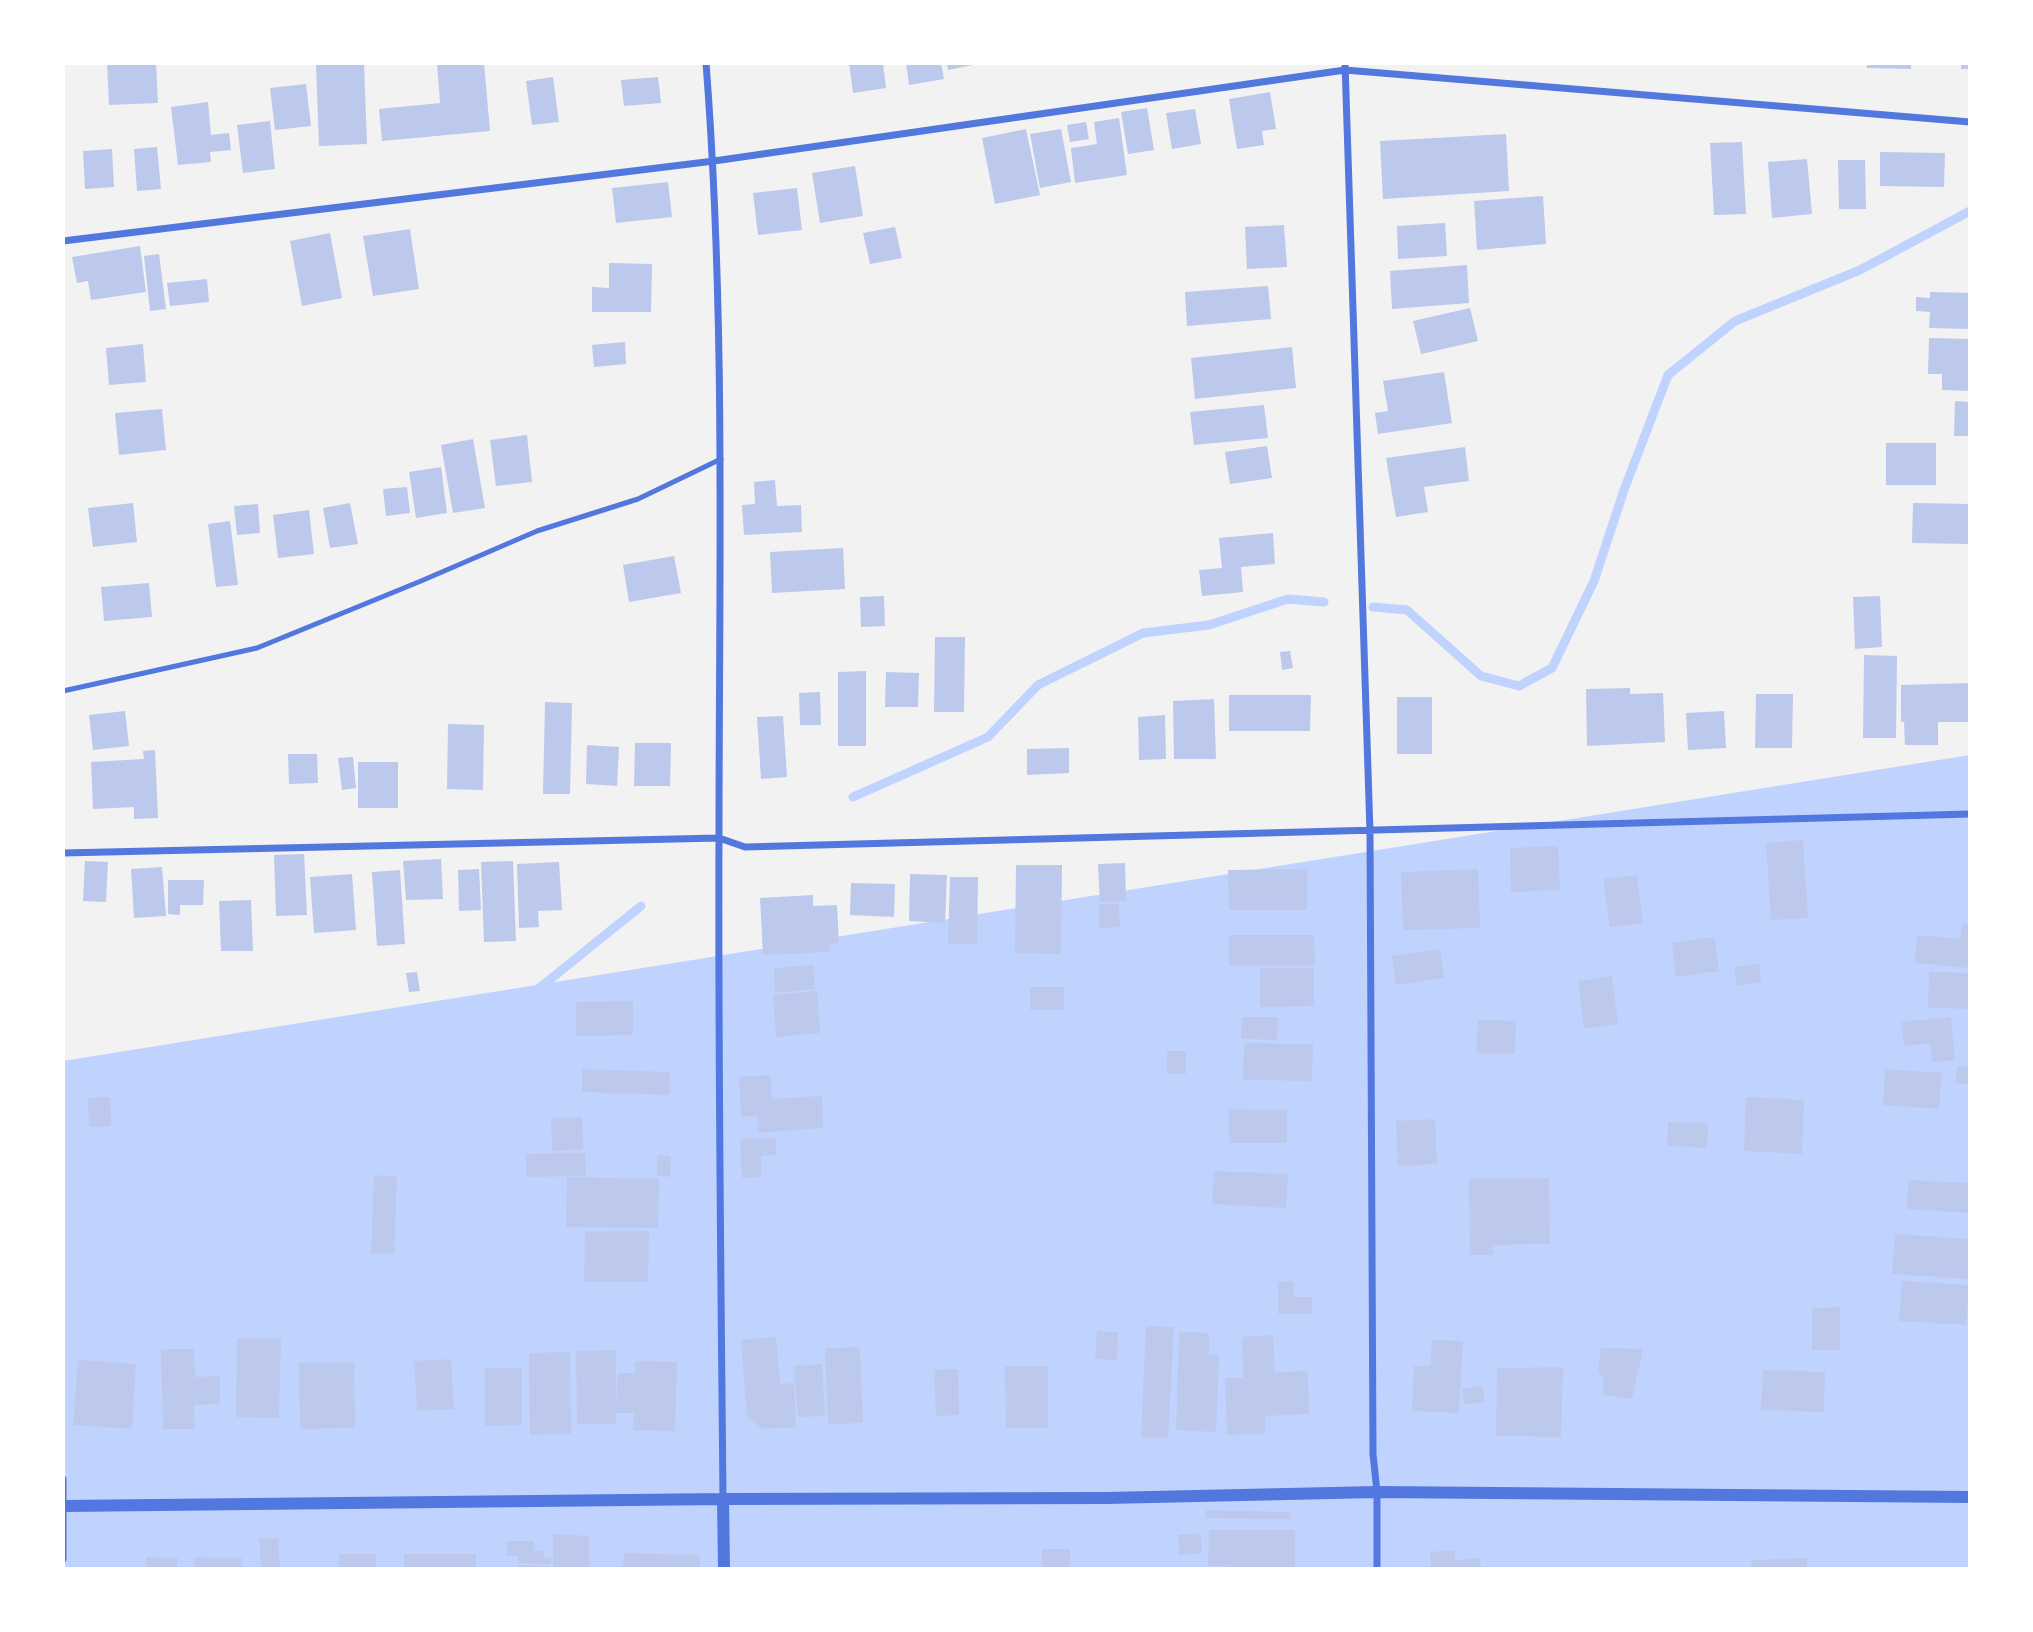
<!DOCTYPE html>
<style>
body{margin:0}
#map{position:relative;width:2033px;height:1632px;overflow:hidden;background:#f2f2f2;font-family:Roboto,sans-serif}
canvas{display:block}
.frame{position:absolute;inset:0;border:65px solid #fff;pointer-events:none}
</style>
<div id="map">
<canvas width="2033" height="1632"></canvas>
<div class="frame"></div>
</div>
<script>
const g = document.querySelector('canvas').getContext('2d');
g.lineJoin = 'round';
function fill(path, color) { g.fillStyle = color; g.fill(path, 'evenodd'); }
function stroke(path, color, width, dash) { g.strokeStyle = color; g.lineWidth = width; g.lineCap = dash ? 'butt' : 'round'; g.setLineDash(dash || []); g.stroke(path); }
const water = new Path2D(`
 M1970 755V1569H63V1061Z`);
const stream = new Path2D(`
 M1373 607 1407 610 1481 676 1519 686 1552 668 1594 581 1624 490 1668 375 1735 321 1860 270 1970 211
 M853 797 988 737 1038 685 1143 633 1209 625 1288 599 1324 602
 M537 990 641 906`);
const building = new Path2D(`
 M107 63H156L158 103 109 105Z
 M364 63 367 144 319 146 316 65Z
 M437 63H484L490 131 382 141 379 109 440 103Z
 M849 63H883L886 88 853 93Z
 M906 63H941L944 79 909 85Z
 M947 63H978V64L948 70Z
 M1867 63H1911V69L1867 68Z
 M1961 63H1970V69H1961Z
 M553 77 559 122 532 125 526 81Z
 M658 77 661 103 624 106 621 80Z
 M306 84 311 126 275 130 270 88Z
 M1270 92 1276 129 1262 131 1264 145 1237 149 1229 99Z
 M208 102 211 135 229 133 231 150 210 152 211 162 178 165 171 107Z
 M1147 108 1154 150 1128 154 1121 112Z
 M1195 109 1201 144 1172 149 1166 113Z
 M1119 118 1127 175 1075 183 1071 148 1097 144 1094 122Z
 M270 121 275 169 243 173 237 125Z
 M1086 122 1089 139 1070 142 1067 125Z
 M1026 129 1040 195 995 204 982 138Z
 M1061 129 1071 182 1040 188 1030 134Z
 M1506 134 1509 191 1383 199 1380 141Z
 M1742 142 1746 214 1714 215 1710 143Z
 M157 147 161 189 137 191 134 149Z
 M112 149 114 187 85 189 83 151Z
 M1880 152 1945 153 1944 187 1880 186Z
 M1807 159 1812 214 1772 218 1768 162Z
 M1838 160H1865L1866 209H1839Z
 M855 166 863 216 820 223 812 173Z
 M668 182 672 217 616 223 612 188Z
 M797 188 802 230 758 235 753 193Z
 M1543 196 1546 244 1477 250 1474 201Z
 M1445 223 1447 256 1398 259 1397 226Z
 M1284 225 1287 267 1247 269 1245 227Z
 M895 227 902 258 870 264 863 233Z
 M410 229 419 289 373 296 363 236Z
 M330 233 342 298 302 306 290 241Z
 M140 246 146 292 91 300 88 281 77 283 72 257Z
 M159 254 166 309 150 311 144 256Z
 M609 263 652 264 651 312H592V287L609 288Z
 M1467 265 1469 303 1392 309 1390 271Z
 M207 279 209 302 170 306 167 283Z
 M1268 286 1271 319 1187 326 1185 292Z
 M1930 292 1970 293V329L1929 328 1930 312 1916 311V297L1930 298Z
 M1470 308 1478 341 1421 354 1413 321Z
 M1929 338 1970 339V391L1942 390V374H1928Z
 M625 342 626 364 594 367 592 345Z
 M143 344 146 382 109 385 106 348Z
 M1292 347 1296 388 1195 399 1191 358Z
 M1444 372 1452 423 1378 434 1375 413 1388 411 1383 381Z
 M1955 401 1970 402V436H1954Z
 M1264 405 1268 438 1194 445 1190 412Z
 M162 409 166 450 119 455 115 413Z
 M527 435 532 482 496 486 490 440Z
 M473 439 485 508 453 513 441 445Z
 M1886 443H1936V485H1886Z
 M1267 446 1272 478 1230 484 1225 452Z
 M1465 447 1469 481 1424 487 1428 512 1396 517 1386 458Z
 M441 467 447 513 416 518 409 472Z
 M775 480 777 506 801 505 802 532 744 535 742 505 755 504 754 482Z
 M407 487 410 513 386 516 383 489Z
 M133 503 137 542 93 547 88 508Z
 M350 503 358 544 330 548 323 508Z
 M1913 503 1970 504V544L1912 543Z
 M258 504 260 533 237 535 234 506Z
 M309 510 314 554 278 558 273 515Z
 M230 521 238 585 216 587 208 524Z
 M1273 533 1275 564 1241 567 1243 592 1202 596 1199 570 1222 568 1219 538Z
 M843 548 845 589 772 593 770 552Z
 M674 556 681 593 629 602 623 565Z
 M149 583 152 617 104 621 101 587Z
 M884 596 885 626 861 627 860 597Z
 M1880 596 1882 647 1855 649 1853 597Z
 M935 637H965L964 712H934Z
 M1290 651 1293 668 1282 670 1280 652Z
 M1864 655 1897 656 1896 738H1863Z
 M866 671V746H838V672Z
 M886 672 919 673 918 707H885Z
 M1970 683V722H1938V745H1905L1904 722H1901V685Z
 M1630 688V694L1663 693 1665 742 1587 746 1586 689Z
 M820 692 821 725H800L799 693Z
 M1756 694H1793L1792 748H1755Z
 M1229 695H1311L1310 731H1229Z
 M1397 697H1432V754H1397Z
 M1214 699 1216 759H1174L1173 701Z
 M545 702 572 703 570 794H543Z
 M125 711 129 746 93 750 89 715Z
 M1724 711 1726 748 1688 750 1686 713Z
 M1165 715 1166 759 1139 760 1138 717Z
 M783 716 787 777 761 779 757 717Z
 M448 724 484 725 483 790 447 789Z
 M635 743H671L670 786H634Z
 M587 745 619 747 617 786 586 784Z
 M1069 748V773L1027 775V749Z
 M155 750 158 818 134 819V807L93 809 91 762 144 759 143 751Z
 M288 754H317L318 783 289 784Z
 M353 757 356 788 342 790 338 758Z
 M358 762H398V808H358Z
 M1803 840 1808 918 1771 920 1766 843Z
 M1558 846 1560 890 1511 892 1510 848Z
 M304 854 307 915 276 916 274 855Z
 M441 859 443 899 406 900 403 861Z
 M85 861 108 862 106 902 83 901Z
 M513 861 516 941 484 942 481 862Z
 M559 862 562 910 538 911 539 927 519 928 517 864Z
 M1125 863 1126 901 1100 902 1098 864Z
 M1016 865H1062L1061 954 1015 953Z
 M162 867 166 916 134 918 131 869Z
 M479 869 481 910 459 911 458 870Z
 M1307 869V910H1229L1228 870Z
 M1478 869 1480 928 1403 930 1401 872Z
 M400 870 405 944 377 946 372 872Z
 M352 874 356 930 314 933 310 877Z
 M910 874 947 875 945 923 909 921Z
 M1637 875 1643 923 1610 927 1603 879Z
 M950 877H978L977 944H948Z
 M168 880H204L203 905H180V915L168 914Z
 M851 883 895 884 894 917 850 915Z
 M813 895V906L837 905 839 943 829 944 830 952 763 955 760 898Z
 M251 900 253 951H221L219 901Z
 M1099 904H1119L1120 927 1099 928Z
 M1962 923 1970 924V968L1915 963 1917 935 1960 939Z
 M1229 935H1314L1315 965 1229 966Z
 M1715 937 1719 971 1676 977 1672 943Z
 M1440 949 1444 978 1396 985 1392 956Z
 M1759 964 1761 982 1737 986 1734 967Z
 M813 965 815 989 775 993 774 968Z
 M1260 968H1314V1006L1260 1007Z
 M417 972 420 991 409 992 406 973Z
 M1929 972 1970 973V1009L1928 1008Z
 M1612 976 1618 1024 1584 1029 1578 981Z
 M1030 987H1064V1010H1030Z
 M817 991 820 1033 776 1037 773 995Z
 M633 1001V1035L576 1036V1002Z
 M1242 1017H1278L1277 1040 1241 1039Z
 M1951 1017 1955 1060 1932 1062 1930 1043 1904 1046 1901 1022Z
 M1478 1020 1516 1021 1515 1054 1476 1053Z
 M1244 1043 1313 1044 1312 1081 1243 1080Z
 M1167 1051H1186V1074H1167Z
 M1957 1066 1970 1067V1084L1955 1083Z
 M582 1069 670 1072 669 1095 582 1092Z
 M1885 1069 1942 1073 1939 1109 1883 1105Z
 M770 1075 772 1099 822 1096 823 1128 758 1133 757 1116 741 1117 739 1077Z
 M110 1097 111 1126 89 1127 88 1098Z
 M1746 1097 1804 1100 1802 1154 1744 1151Z
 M1229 1109 1287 1110V1143H1229Z
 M582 1117 583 1149 552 1151 551 1118Z
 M1435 1119 1437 1164 1398 1166 1396 1121Z
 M1668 1122 1708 1123 1707 1148 1667 1146Z
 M776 1138V1155L761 1156V1177L742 1178 740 1139Z
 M585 1153 586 1176 526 1177V1154Z
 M657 1155 671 1156 670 1177 657 1176Z
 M1214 1171 1288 1174 1286 1208 1212 1204Z
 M374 1175 397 1177 394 1254 371 1253Z
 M567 1177 659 1179 658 1228 566 1227Z
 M1549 1178 1550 1244 1492 1245 1493 1255H1470L1469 1179Z
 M1908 1180 1970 1183V1213L1907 1209Z
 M585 1231H649L648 1282H584Z
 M1895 1234 1970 1239V1279L1892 1274Z
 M1293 1281 1294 1297H1312V1314H1278V1282Z
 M1902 1281 1969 1285 1966 1325 1899 1321Z
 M1840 1307V1350H1812V1308Z
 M1146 1326 1174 1327 1168 1438 1141 1437Z
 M1097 1331 1118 1332 1117 1360 1095 1359Z
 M1179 1332 1209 1333V1354L1219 1355 1216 1432 1176 1430Z
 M1273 1335 1275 1372 1308 1371 1309 1414 1265 1416V1434L1227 1435 1225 1378H1243L1242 1337Z
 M776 1337 780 1384 794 1383 796 1427 763 1429 747 1417 741 1340Z
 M237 1338 281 1339 279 1418 236 1417Z
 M1432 1340 1463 1341 1459 1413 1412 1411 1414 1366H1430Z
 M860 1347 863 1423 828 1424 825 1348Z
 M1601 1348 1643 1349 1632 1399 1603 1395V1376L1598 1373Z
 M161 1349H194L195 1377 220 1376V1404L194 1405 195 1429H163Z
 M616 1350V1409L618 1373H635V1361L677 1362 675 1431 633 1430 634 1413H616V1424H577L576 1351Z
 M570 1352 571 1434 530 1435 529 1353Z
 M451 1359 454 1409 417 1411 414 1361Z
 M78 1360 136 1364 132 1429 73 1425Z
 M354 1362 355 1428 300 1429 299 1363Z
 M822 1364 825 1416 798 1417 794 1366Z
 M1005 1366H1048V1428H1006Z
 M1563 1367 1561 1437 1496 1436 1497 1368Z
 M485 1368H522V1425L485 1426Z
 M958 1369 959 1415 936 1416 934 1370Z
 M1763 1370 1825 1372 1824 1412 1761 1410Z
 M1482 1385 1485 1402 1465 1405 1462 1389Z
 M1206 1510 1291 1512V1519L1206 1518Z
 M1209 1530H1295V1569L1208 1566Z
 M1201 1533 1202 1553 1179 1555 1178 1535Z
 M553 1534 589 1536V1569H553Z
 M278 1538 280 1569H261L259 1539Z
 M507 1541H534V1551H544L543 1557 551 1558V1564L518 1563V1556H507Z
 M1042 1549H1070V1569H1042Z
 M1455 1550V1560L1480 1558 1481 1569H1431L1430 1552Z
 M624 1553 700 1555V1569H623Z
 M339 1554H376V1569H339Z
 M404 1554H476V1569H404Z
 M146 1557 178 1558 177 1569H146Z
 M195 1557 242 1558V1569H195Z
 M1807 1558V1569H1752L1751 1560Z
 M518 1565 551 1566V1569H517Z`);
const service = new Path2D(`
 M63 691 257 648 421 581 537 531 638 499 721 459`);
const minor = new Path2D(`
 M706 63C726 320 719 578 719 835 718 1056 721 1277 723 1499
 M1345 63 1370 832 1373 1454 1377 1492V1569
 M63 241 714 161 1345 70 1970 122
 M63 853 719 838 745 847 1970 814
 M63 1479V1559`);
const tertiary = new Path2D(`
 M723 1499 724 1569
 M63 1506 723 1499 1107 1498 1377 1492 1970 1497`);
fill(water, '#bfd3fe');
stroke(stream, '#bfd3fe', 9);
fill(building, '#bdc9ec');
stroke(service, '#5277de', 5);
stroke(minor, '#5277de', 7);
stroke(tertiary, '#5277de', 12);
</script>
